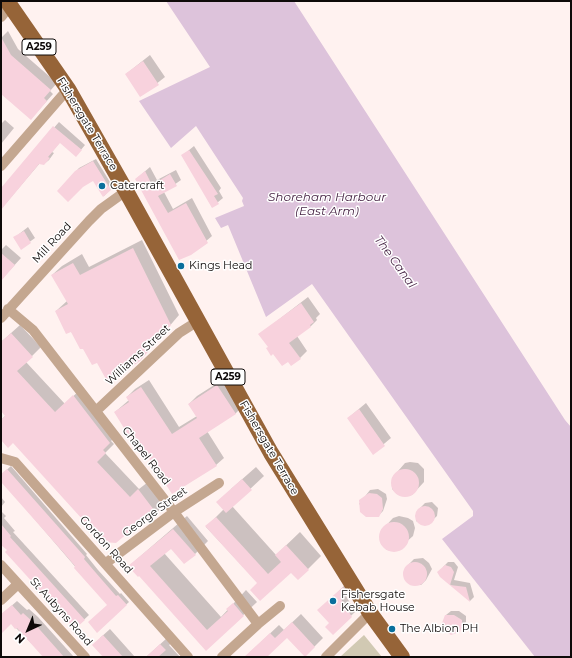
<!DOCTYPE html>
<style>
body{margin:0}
#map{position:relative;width:572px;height:658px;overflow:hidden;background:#fff2f0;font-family:Montserrat,sans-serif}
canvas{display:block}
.frame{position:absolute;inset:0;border:2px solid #0e0a09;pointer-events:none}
.north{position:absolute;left:8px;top:610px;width:40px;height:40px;-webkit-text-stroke:3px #fff;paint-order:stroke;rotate:224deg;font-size:11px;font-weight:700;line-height:16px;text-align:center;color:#0e0a09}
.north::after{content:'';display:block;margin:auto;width:14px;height:18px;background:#0e0a09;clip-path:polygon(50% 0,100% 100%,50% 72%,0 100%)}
</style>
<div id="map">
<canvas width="572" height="658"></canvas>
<div class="frame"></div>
<div class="north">N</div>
</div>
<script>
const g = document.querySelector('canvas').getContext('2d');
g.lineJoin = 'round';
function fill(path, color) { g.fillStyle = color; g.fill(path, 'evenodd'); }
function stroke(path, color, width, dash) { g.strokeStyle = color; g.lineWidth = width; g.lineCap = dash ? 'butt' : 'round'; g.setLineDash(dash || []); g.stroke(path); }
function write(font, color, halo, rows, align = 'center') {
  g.font = font + ' Montserrat,sans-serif'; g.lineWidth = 3; g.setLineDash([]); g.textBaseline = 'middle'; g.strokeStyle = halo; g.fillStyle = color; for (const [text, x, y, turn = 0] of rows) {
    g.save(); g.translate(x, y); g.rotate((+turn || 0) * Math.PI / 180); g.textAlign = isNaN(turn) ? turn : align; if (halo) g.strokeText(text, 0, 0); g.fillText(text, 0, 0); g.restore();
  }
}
const green = new Path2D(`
 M364 635 382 657H340Z`);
const water = new Path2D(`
 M166 1H294L565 420 571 427V657H535L442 539 473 516V511L312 284 266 317 228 225 221 228 215 218 244 206 242 201 243 198 196 126 171 148 139 101 210 67Z`);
const shadow = new Path2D(`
 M8 31 18 49 57 83 50 91 53 94 37 112 1 92V38Z
 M150 55 165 77 141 96 126 74Z
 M5 120 14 128 1 144V124Z
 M59 122 85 145 80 151 60 142 52 152 54 153 49 160 44 164 40 163 1 209V189Z
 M194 146 221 188 219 191 223 198 212 207 183 155Z
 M96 159 113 187 104 196 94 180 58 191 79 168Z
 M150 167 157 180 176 170 181 180 164 192 173 209 192 198 212 236 191 254 136 179Z
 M28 227 35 238 21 248 14 238Z
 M142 240 179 315 149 350 97 362 83 348 56 311 67 301 52 275 62 266 82 254 89 267Z
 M6 245 21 258 1 280V250Z
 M308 297 320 314 316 318 317 320 311 326 297 336 307 351 300 358 288 360 269 347 260 334Z
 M20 325 41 347 26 362 65 404 83 387 118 434 111 441 114 444 105 453 139 489 148 482 165 505 150 518 13 442 1 439V420L6 415 1 410V342Z
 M225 378 243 406 235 414 207 431 224 458 216 465 145 450 115 412 129 400 127 397 135 389 149 380 179 427 197 416 189 404 197 396Z
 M366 403 391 438 373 453 348 418Z
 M410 462 418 463 424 469V482L412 495 406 496 397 494 392 489V478L405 463Z
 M11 466 87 554 86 555 98 570 120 594 121 593 129 602 97 631 108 605 1 480V475Z
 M256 467 264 476 232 506 276 555 300 532 321 556 308 569 291 571 258 583 206 527 224 509 231 489Z
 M378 489 386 494 387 499 383 511 378 516 359 504 370 490Z
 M1 497 5 502 1 507Z
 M432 502 438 508 437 516 427 525 421 524 416 521 417 512 420 508 425 503Z
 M1 511 6 516 4 518 15 531 13 532 89 615 75 628 1 541Z
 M187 516 208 541 195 554 171 547 164 553 221 617 246 590 257 602 206 650 139 575 129 566Z
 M399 516 408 518 413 521 415 528 413 536 396 551 387 550 381 544V531L393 518Z
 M423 558 429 563 432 569 426 580 421 585H414L407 582 404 571 409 564 414 559Z
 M448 562H454L458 567 454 580 470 583 474 597 470 601 441 577 443 567Z
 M347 583 350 588 345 594 355 612 333 633 331 623 323 606Z
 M17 601 27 610 29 609 38 617 74 657H45L11 623 1 633V615Z
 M451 611H459L466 616V622L459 631 446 615Z
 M301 614 323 638 305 656 287 637 265 657H245L279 625 284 630Z
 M110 629 135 657H105L100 638Z
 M167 638 172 643 169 645 180 657H146Z`);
const building = new Path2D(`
 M1 37 11 55 51 90 44 98 47 101 31 120 1 94Z
 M143 61 159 85 140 97 125 74Z
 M53 126 82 150 76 157 60 143 48 157 50 158 44 165 39 164 1 210V188Z
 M189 150 218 194 214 196 219 204 212 208 181 155Z
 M93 161 111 190 103 197 93 181 83 187 68 202 57 191 75 171Z
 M145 171 152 185 170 174 177 186 158 196 168 213 186 203 208 243 191 255 179 260 135 179Z
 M24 231 31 243 21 250 13 237Z
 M133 248 171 325 140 361 126 371 107 381 97 363 92 365 83 349H80L71 332 66 334 55 311 68 304 51 275 73 263 80 275Z
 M1 253 15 265 1 281Z
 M301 303 314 322 310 325 311 327 289 343 301 359 291 366 288 362 282 366 273 354 271 356 266 348 268 347 258 334Z
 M11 333 33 357 17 371 55 412 73 395 110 443 103 450 106 453 97 462 130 497 138 489 157 514 150 520 147 517 116 543 103 542 13 443 8 448 1 440V420L5 416 1 411V342Z
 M217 385 236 414 199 438 217 466 172 494 144 451 140 454 114 412 129 402 126 397 141 387 172 434 197 418 188 404Z
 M359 409 385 446 373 455 347 418Z
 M391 483a14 14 0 1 1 28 0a14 14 0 1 1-28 0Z
 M7 469 85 557 84 559 96 573 116 596 118 595 127 605 97 633 88 622 107 605 74 568 75 566 63 552 1 482V474Z
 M242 479 252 490 226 513 216 502Z
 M369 493 377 494 382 498 383 509 379 517H366L360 512 359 500Z
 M415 516a10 10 0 1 1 20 0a10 10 0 1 1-20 0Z
 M216 517 268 574 281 562 275 555 286 545 309 570 298 580 291 573 260 601 250 590 257 583 205 526Z
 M379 537a15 15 0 1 1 30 0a15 15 0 1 1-30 0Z
 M1 524 11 536 10 537 85 620 75 629 5 552 7 550 1 545Z
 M173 529 196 555 184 564 171 549 150 566 207 630 228 611 226 609 233 603 244 616 206 651 139 576 138 577 128 566Z
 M403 574a12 12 0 1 1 24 0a12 12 0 1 1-24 0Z
 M445 565 451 567 454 572 450 585 466 587 470 602 440 577 437 572Z
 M343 587 346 593 341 599 352 617 333 635 325 627 329 623 317 610Z
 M12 605 21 615 23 613 33 622 64 657H43L17 628 15 629 11 624 1 634V614Z
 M445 615H454L462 620V627L460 632 451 635 443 630 442 623Z
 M292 622 315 647 305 657 287 638 267 657H244L270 633 275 638Z
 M103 635 123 657H103L92 645Z
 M160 644 166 650 158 657H146Z`);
const minor = new Path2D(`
 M1 17 10 6
 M1 166 68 89
 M8 309 33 330 174 512 258 624
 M1 318 89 221 101 209 126 191
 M96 411 179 333 198 321
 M1 458 15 462 188 657
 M106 563 174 512 219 483
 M1 565 85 657
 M1 600 18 584
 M222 657 258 624 280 606
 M326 657 370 613`);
const primary = new Path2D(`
 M7 1 68 89 126 191 271 453 370 613 402 657`);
const markers = [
 [102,186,4,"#096f9c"],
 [181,266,4,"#096f9c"],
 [333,601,4,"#096f9c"],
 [392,629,4,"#096f9c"]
];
const shields = [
 [39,47,34],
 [228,377,34]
];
const shieldNames = [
 ["A259",39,47],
 ["A259",228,377]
];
const streetNames = [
 ["Fishersgate Terrace",87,124,59],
 ["Mill Road",52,243,-47],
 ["Williams Street",138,355,-43],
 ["Fishersgate Terrace",269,448,60],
 ["Chapel Road",146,456,52],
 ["George Street",155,512,-36],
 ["Gordon Road",106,545,48],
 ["St Aubyns Road",61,612,48]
];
const poiNames = [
 ["Catercraft",110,186],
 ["Kings Head",189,266],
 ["Fishersgate",341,595],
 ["Kebab House",341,608],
 ["The Albion PH",400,629]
];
const waterNames = [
 ["Shoreham Harbour",327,197],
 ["(East Arm)",327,211],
 ["The Canal",395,262,54]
];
fill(green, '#d1c9b3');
fill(water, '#ddc3db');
fill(shadow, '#0003');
fill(building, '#f8d2dd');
stroke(minor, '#c4a790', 10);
stroke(primary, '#966438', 16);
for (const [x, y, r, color] of markers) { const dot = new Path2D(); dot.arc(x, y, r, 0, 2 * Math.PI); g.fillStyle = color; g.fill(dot); stroke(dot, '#fff', 1.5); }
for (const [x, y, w] of shields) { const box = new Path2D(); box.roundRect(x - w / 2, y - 8, w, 16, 3); g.fillStyle = '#fff'; g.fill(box); stroke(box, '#0e0a09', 1); }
write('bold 10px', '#0e0a09', null, shieldNames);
write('11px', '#0e0a09', '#fff', streetNames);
write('11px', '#0e0a09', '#fff', poiNames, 'left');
write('italic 12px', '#472445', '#fff', waterNames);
</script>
